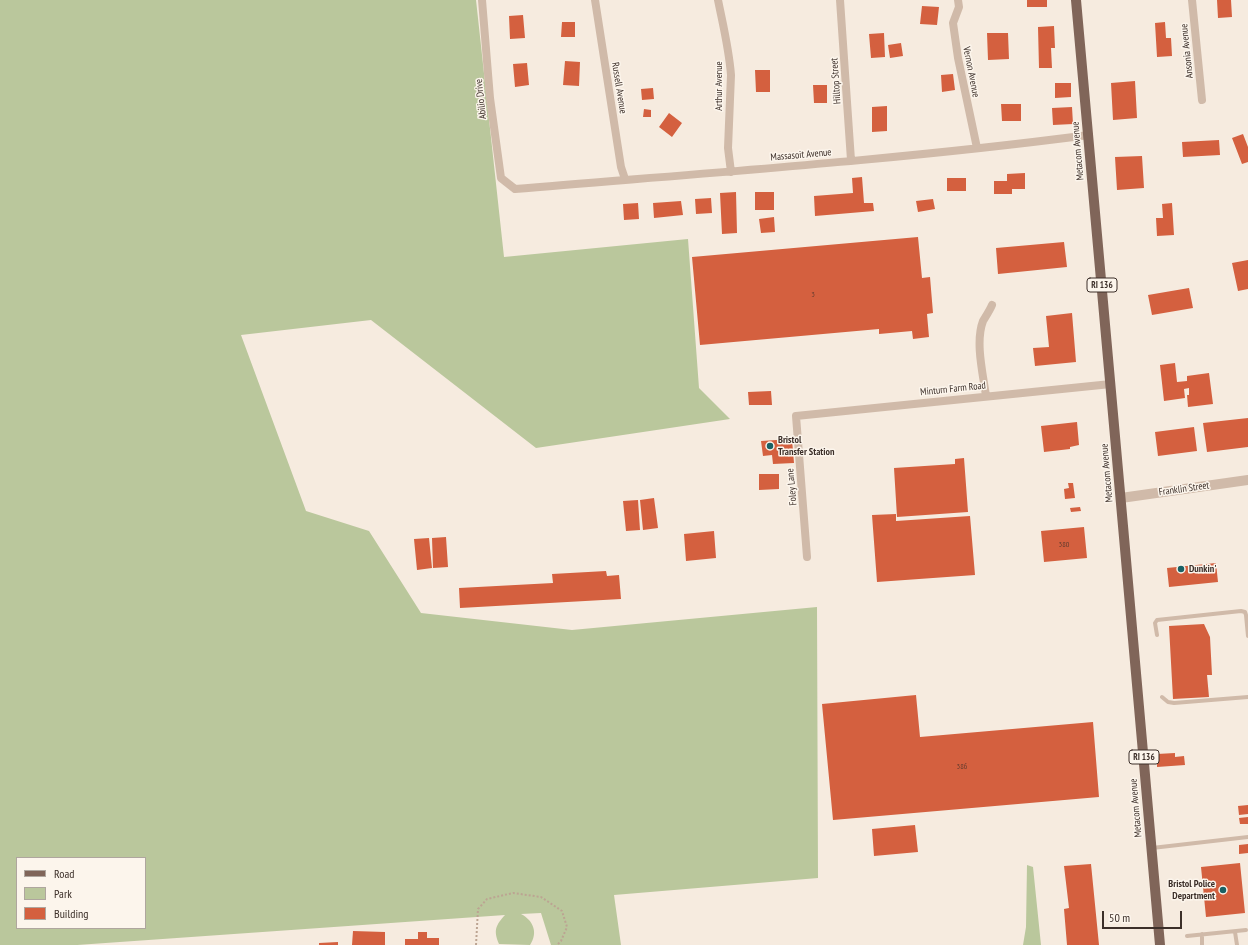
<!DOCTYPE html>
<style>
body{margin:0}
#map{position:relative;width:1248px;height:945px;overflow:hidden;background:#f6ebdf;font-family:"PT Sans Narrow",sans-serif}
canvas{display:block}
.legend{position:absolute;left:16px;top:857px;width:130px;height:72px;box-sizing:border-box;background:#fcf5ec;border:1px solid #afa69e;margin:0;padding:5px 7px;list-style:none;font-size:12px;color:#3c2f29}
.legend li{display:flex;align-items:center;gap:8px;height:20px}
.legend b{width:20px;border:1px solid #afa69e}
.scale{position:absolute;left:1102px;top:911px;width:80px;height:18px;box-sizing:border-box;border:2px solid #3c2f29;border-top:0;padding-left:5px;font-size:12px;line-height:14px;white-space:nowrap;color:#3c2f29;-webkit-text-stroke:3px #fcf5ec;paint-order:stroke}
</style>
<div id="map">
<canvas width="1248" height="945"></canvas>
<ul class="legend">
<li><b style="height:5px;background:#806559"></b>Road</li>
<li><b style="height:11px;background:#bac79c"></b>Park</li>
<li><b style="height:11px;background:#d4603f"></b>Building</li>
</ul>
<div class="scale">50 m</div>
</div>
<script>
const g = document.querySelector('canvas').getContext('2d');
g.lineJoin = 'round';
function fill(path, color) { g.fillStyle = color; g.fill(path, 'evenodd'); }
function stroke(path, color, width, dash) { g.strokeStyle = color; g.lineWidth = width; g.lineCap = dash ? 'butt' : 'round'; g.setLineDash(dash || []); g.stroke(path); }
function write(font, color, halo, rows, align = 'center') {
  g.font = font + ' "PT Sans Narrow",sans-serif'; g.lineWidth = 3; g.setLineDash([]); g.textBaseline = 'middle'; g.strokeStyle = halo; g.fillStyle = color; for (const [text, x, y, turn = 0] of rows) {
    g.save(); g.translate(x, y); g.rotate((+turn || 0) * Math.PI / 180); g.textAlign = isNaN(turn) ? turn : align; if (halo) g.strokeText(text, 0, 0); g.fillText(text, 0, 0); g.restore();
  }
}
const green = new Path2D(`
 M0 0H476L504 257 688 239 699 388 730 419 536 448 371 320 241 335 306 511 369 531 421 613 572 630 817 607 818 878 614 895 621 945H551L541 913 521 914C534 921 538 933 530 945L499 944C493 930 496 925 505 915L77 945H0ZM17 858H145V928H17Z
 M1027 865 1033 867 1041 945H1023L1026 927Z`);
const building = new Path2D(`
 M1027 0H1047V7H1027Z
 M1217 0H1231L1232 17 1218 18Z
 M922 6 939 7 937 25 920 24Z
 M523 15 525 38 510 39 509 16Z
 M562 22H575V37H561Z
 M1165 22 1166 38H1171L1172 56 1157 57 1155 23Z
 M1054 26 1055 48H1051L1052 68H1039L1038 27Z
 M884 33 885 57 871 58 869 34Z
 M987 33H1008L1009 59 988 60Z
 M901 43 903 56 890 58 888 45Z
 M565 61 580 62 579 86 563 85Z
 M527 63 529 85 515 87 513 64Z
 M755 70H770V92H756Z
 M953 74 955 90 942 92 941 75Z
 M1135 81 1137 118 1113 120 1111 83Z
 M1055 83H1071V97L1055 98Z
 M813 85H827V103H814Z
 M653 88 654 99 642 100 641 89Z
 M1001 104H1021V121H1002Z
 M887 106V131L872 132V107Z
 M1072 107 1073 124 1053 125 1052 108Z
 M644 109 651 110V117H643Z
 M669 113 682 123 672 137 659 127Z
 M1243 134 1248 147V162L1242 164 1232 138Z
 M1219 140 1220 155 1183 157 1182 142Z
 M1142 156 1144 188 1117 190 1115 157Z
 M1025 173V189H1012V194H994V181H1007V174Z
 M862 177 864 203H873L874 211 815 216 814 196 853 193 852 178Z
 M947 178H966V191H947Z
 M736 192 737 233 722 234 720 193Z
 M755 192H774V210H755Z
 M711 198 712 213 696 214 695 199Z
 M933 199 935 209 918 212 916 201Z
 M681 201 683 215 654 218 653 203Z
 M638 203 639 219 624 220 623 204Z
 M1172 203 1174 235 1157 236 1156 218H1163L1162 204Z
 M774 217 775 232 761 233 759 219Z
 M918 237 922 278 930 277 933 313 927 314 929 337 913 339 912 331 879 334V329L700 345 692 257Z
 M1064 242 1067 267 998 274 996 248Z
 M1248 260V289L1238 291 1232 263Z
 M1189 288 1193 308 1152 315 1148 295Z
 M1072 313 1076 362 1035 366 1033 348 1049 347 1046 316Z
 M1175 363 1177 382 1187 381V376L1209 373 1213 404 1188 407 1187 395H1189V388L1184 389 1185 398 1164 401 1160 365Z
 M771 391 772 405H749L748 392Z
 M1248 418V447L1207 452 1203 423Z
 M1077 422 1079 445 1070 447V449L1044 452 1041 426Z
 M1194 427 1197 451 1158 456 1155 432Z
 M792 439 794 463 773 464 772 455 763 456 761 441Z
 M964 458 968 512 897 517 894 468 955 464V459Z
 M759 474H779V489L759 490Z
 M1068 483H1073L1075 498 1065 499 1064 489 1069 488Z
 M654 498 658 528 643 530 640 500Z
 M638 500 640 530 626 531 623 501Z
 M1080 507 1081 511 1071 512 1070 508Z
 M896 514V521L970 516 975 575 877 582 872 515Z
 M1084 527 1087 558 1044 562 1041 531Z
 M714 531 716 558 686 561 684 534Z
 M446 537 448 567 433 568 432 538Z
 M429 538 432 568 417 570 414 539Z
 M1216 563 1218 582 1169 587 1167 568Z
 M606 571 607 576 619 575 621 599 460 608 459 588 553 583 552 574Z
 M1204 624 1210 637 1212 675H1207L1209 697 1173 699 1169 626Z
 M916 695 920 737 1093 722 1099 797 833 820 822 704Z
 M1175 753V757L1184 756 1185 765 1157 767V754Z
 M1248 805V814L1239 815 1238 806Z
 M1248 817V824H1240L1239 818Z
 M915 825 918 852 874 856 872 829Z
 M1248 844V853L1239 854V845Z
 M1240 863 1245 913 1206 917 1201 867Z
 M1091 864 1099 945H1067L1064 909 1069 908 1064 866Z
 M353 931 385 932V945H352Z
 M418 932H427V938H439V945H405V939H418Z
 M338 942V945H319V943Z`);
const path = new Path2D(`
 M476 945 478 909 487 899 513 893 541 897 562 911 567 927 561 941 557 945`);
const service = new Path2D(`
 M1157 635 1155 623 1157 620 1241 611 1245 612 1246 615 1248 636
 M1162 697 1168 702 1174 703 1248 697
 M1152 848 1248 837
 M1235 932 1237 945
 M1202 934V945
 M1187 936 1246 930`);
const minor = new Path2D(`
 M482 0 490 98 501 178 515 189C706 173 898 160 1089 135
 M595 0 621 167 625 179
 M718 0C723 25 729 49 731 75L728 148 731 172
 M840 0 851 160
 M958 0 959 7 953 23 958 58 977 148
 M1192 0 1202 100
 M986 396C983 374 975 342 983 321 986 316 990 310 992 305
 M807 557 796 416 1111 384`);
const tertiary = new Path2D(`
 M1121 498 1248 480`);
const primary = new Path2D(`
 M1076 0C1106 315 1131 630 1160 945`);
const markers = [
 [770,446,4,"#196064"],
 [1181,569,4,"#196064"],
 [1223,890,4,"#196064"]
];
const numberNames = [
 ["3",813,295],
 ["380",1064,545],
 ["386",962,767]
];
const shields = [
 [1102,285,30],
 [1144,757,30]
];
const shieldNames = [
 ["RI 136",1102,285],
 ["RI 136",1144,757]
];
const streetNames = [
 ["Ansonia Avenue",1187,51,-96],
 ["Vernon Avenue",971,72,79],
 ["Hilltop Street",836,81,-94],
 ["Arthur Avenue",719,86,-90],
 ["Russell Avenue",619,88,81],
 ["Abilio Drive",481,99,-96],
 ["Metacom Avenue",1078,151,-95],
 ["Massasoit Avenue",801,155,-5],
 ["Minturn Farm Road",953,389,-6],
 ["Metacom Avenue",1107,473,-95],
 ["Foley Lane",792,487,-95],
 ["Franklin Street",1184,489,-8],
 ["Metacom Avenue",1136,808,-95]
];
const poiNames = [
 ["Bristol",778,440],
 ["Transfer Station",778,452],
 ["Dunkin'",1189,569],
 ["Bristol Police",1215,884,"right"],
 ["Department",1215,896,"right"]
];
fill(green, '#bac79c');
fill(building, '#d4603f');
stroke(path, '#bca492', 2, [2, 2]);
stroke(service, '#d0baa9', 4);
stroke(minor, '#d0baa9', 8);
stroke(tertiary, '#d0baa9', 10);
stroke(primary, '#806559', 10);
for (const [x, y, r, color] of markers) { const dot = new Path2D(); dot.arc(x, y, r, 0, 2 * Math.PI); g.fillStyle = color; g.fill(dot); stroke(dot, '#fcf5ec', 1.5); }
write('8px', '#623b2e', null, numberNames);
for (const [x, y, w] of shields) { const box = new Path2D(); box.roundRect(x - w / 2, y - 7, w, 14, 3); g.fillStyle = '#fcf5ec'; g.fill(box); stroke(box, '#3c2f29', 1); }
write('bold 9px', '#3c2f29', null, shieldNames);
write('10px', '#3c2f29', '#fcf5ec', streetNames);
write('bold 10px', '#3c2f29', '#fcf5ec', poiNames, 'left');
</script>
